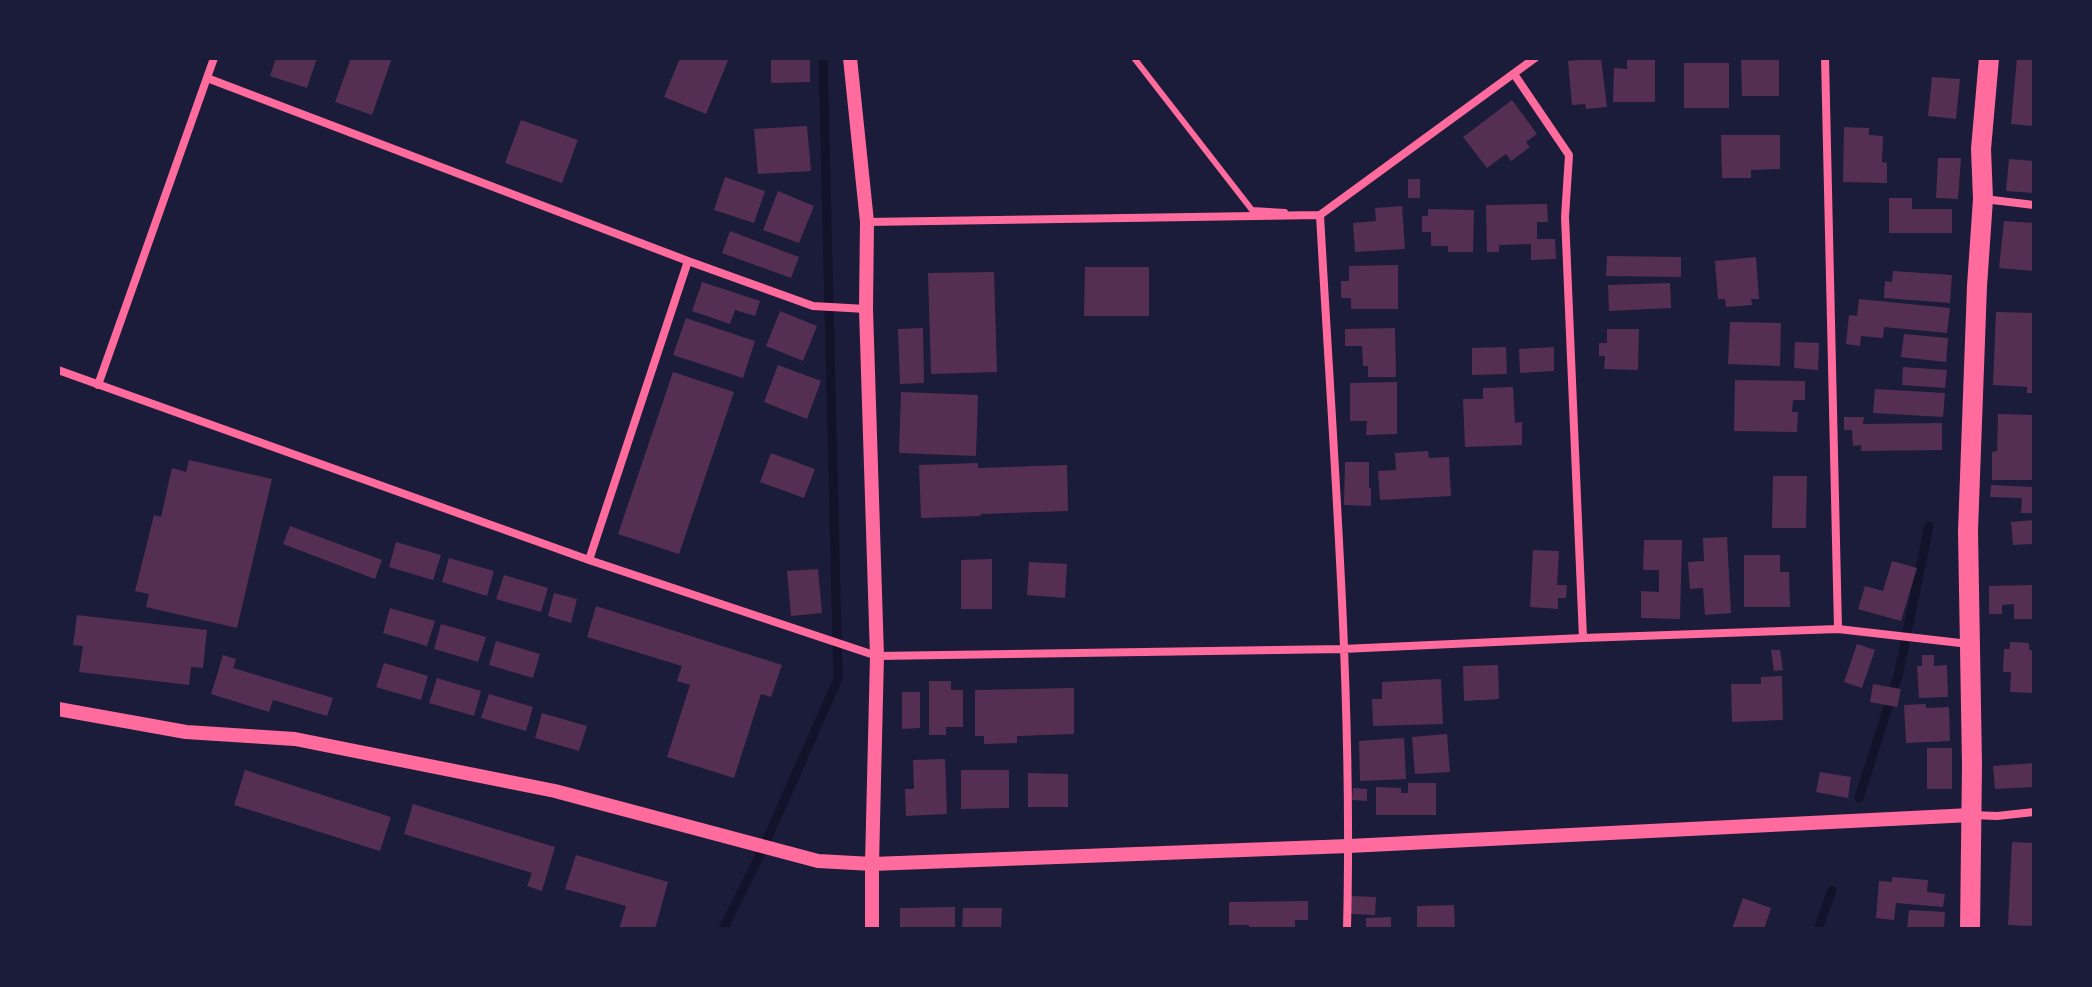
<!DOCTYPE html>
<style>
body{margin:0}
#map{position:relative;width:2092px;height:987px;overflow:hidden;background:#1b1b3a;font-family:Jost,sans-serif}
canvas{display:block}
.frame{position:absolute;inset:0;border:60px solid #1b1b3a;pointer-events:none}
</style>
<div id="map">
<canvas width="2092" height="987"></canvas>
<div class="frame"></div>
</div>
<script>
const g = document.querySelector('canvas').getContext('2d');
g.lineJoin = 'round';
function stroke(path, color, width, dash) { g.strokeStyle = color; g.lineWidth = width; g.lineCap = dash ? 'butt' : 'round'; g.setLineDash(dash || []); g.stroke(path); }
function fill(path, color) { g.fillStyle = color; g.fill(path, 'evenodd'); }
const stream = new Path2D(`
 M1859 798 1898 676 1929 526
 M723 929 760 855 838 679 823 58
 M1818 929 1832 890`);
const building = new Path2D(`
 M276 58H317L307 88 270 76Z
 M351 58H392L372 115 335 102Z
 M680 58H729L706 114 664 97Z
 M771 58H810V82L771 83Z
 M1578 58H1601L1607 107 1586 109 1585 104 1572 105 1568 61 1578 60Z
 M1627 58H1655V102H1613L1614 68 1627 69Z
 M1741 58H1779V96H1742Z
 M2017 58H2034V126L2011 124Z
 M1684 63H1729V108H1684Z
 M1932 77 1960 79 1956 119 1928 116Z
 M1512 100 1537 134 1526 142 1530 147 1511 161 1506 154 1487 168 1463 137Z
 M521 120 578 140 562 183 505 163Z
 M807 126 811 171 758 174 754 129Z
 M1844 127 1869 128V135L1883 136 1882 162 1887 163V183L1843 182Z
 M1721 135H1780V169L1751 170V178H1722Z
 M1938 158H1961L1958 199 1936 198Z
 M2009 159 2034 161V193L2006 191Z
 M725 177 765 191 754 223 714 210Z
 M1408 179H1420V198H1408Z
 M778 191 814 206 799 243 763 230Z
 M1889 198H1912V209H1952V233H1889Z
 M1547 204 1548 222H1537V239H1555L1556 259 1531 260V244L1499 245V252H1487L1486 205Z
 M1402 206 1405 249 1355 252 1353 223 1376 221 1375 208Z
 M1428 209 1474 210 1473 252H1448V246H1431V232H1422V216H1428Z
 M2004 221 2034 223V271L1999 268Z
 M730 231 799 257 791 278 722 253Z
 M1607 256 1681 257V277L1606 276Z
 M1756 257 1759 299H1751L1752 305 1726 307 1725 299H1718L1715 261Z
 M1398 265V309H1351V298H1341V281H1349V266Z
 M1085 267H1149V316H1084Z
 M1893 271 1952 275 1950 303 1884 298 1885 281 1892 282Z
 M994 272 997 372 931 374 928 273Z
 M702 282 760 301 755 316 735 310 730 324 692 311Z
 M1670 283 1671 308 1609 311 1608 285Z
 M1859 299 1950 308 1947 333 1884 327 1883 338 1861 336 1860 346 1846 344 1849 315 1857 316Z
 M780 311 817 326 803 361 766 346Z
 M1996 312 2034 313V393H2027V387L1993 385Z
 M686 318 755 341 743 378 673 355Z
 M1730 322 1781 323 1780 366 1728 364Z
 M923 328 924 383 900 384 898 329Z
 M1395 328 1396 377H1368V366H1363L1362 346H1345V329Z
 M1607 329H1639L1638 370 1604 369 1605 356H1599V343H1607Z
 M1904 334 1948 338 1946 362 1901 357Z
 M1795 342 1819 343 1818 370 1794 368Z
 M1506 347 1507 374 1472 375V348Z
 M1554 347V371L1520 373 1519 349Z
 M778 365 821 381 807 419 764 402Z
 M1903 367 1947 370 1945 388 1902 385Z
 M673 372 734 392 679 554 618 534Z
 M1735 380 1805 381V400H1793L1792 412H1798L1797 432 1734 431Z
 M1397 382V434L1366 435 1367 421H1350V383Z
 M1513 387 1515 423 1522 422V445L1465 447 1463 399H1483V388Z
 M1875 389 1945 393 1943 417 1873 413Z
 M901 392 978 395 976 456 899 453Z
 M1998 414 2034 415V480H1992V452L1997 451Z
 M1844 417H1864L1863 424 1942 423V450L1861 451V445L1853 446 1852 430H1844Z
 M1428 451 1429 458 1449 457 1451 496 1380 500 1378 471 1396 470 1395 453Z
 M771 453 815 469 804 498 760 482Z
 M189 460 272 479 237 628 146 607 149 594 135 591 154 515 161 517 172 468 186 472Z
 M1345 462H1369V488H1371V506L1344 505Z
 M978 463V468L1067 465 1068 511 981 514 980 516 921 518 919 465Z
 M1773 476H1807L1806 528H1772Z
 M1991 485 2034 487V513H2021L2022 498 1990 497Z
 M2034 520V544L2013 545 2011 522Z
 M290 526 382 560 375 579 283 544Z
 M1727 537 1731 613 1705 615 1703 588 1690 589 1688 562 1704 561 1703 538Z
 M1644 540H1682L1680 619 1641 618V591L1659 592V570H1643Z
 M396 542 441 555 433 580 389 567Z
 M1533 550 1559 551 1557 585H1567L1566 598H1558V609L1530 607Z
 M1744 555H1780V572H1789L1790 607H1744Z
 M449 558 494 571 487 596 442 582Z
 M992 559V609H961V560Z
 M1892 561 1917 568 1901 621 1858 609 1865 586 1883 591Z
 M1029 562 1067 564 1065 598 1027 595Z
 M818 569 822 613 791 616 787 571Z
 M504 575 548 588 541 612 496 599Z
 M2034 585V619H2014V604L2002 605V614H1989V586Z
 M554 593 577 599 571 623 548 616Z
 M596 606 782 665 771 697 761 694 734 778 667 757 690 685 677 681 682 666 587 637Z
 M390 608 435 621 427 646 383 633Z
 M77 615 207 630 203 668 191 667 189 685 79 672 83 646 73 645Z
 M441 624 486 637 478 662 434 649Z
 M496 641 540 654 533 678 489 665Z
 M2010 642 2029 643V650H2034V693L2010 692 2011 672H2003L2004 649H2010Z
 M1857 644 1875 650 1862 688 1844 682Z
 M1771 650H1780L1783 670 1774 671Z
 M223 655 236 659 233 668 333 698 327 716 273 700 269 712 211 694Z
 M1922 655H1934V666L1947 665 1948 697 1919 698 1917 666H1922Z
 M384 663 428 676 421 700 376 687Z
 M1498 665 1499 699 1464 701 1463 666Z
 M1782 676 1783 720 1732 722 1731 684H1761V677Z
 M437 678 481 691 474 716 429 703Z
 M1441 679 1443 724 1373 726 1372 699H1382V682Z
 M929 681H951V690H963V727H946V735H929Z
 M1873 684 1901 689 1897 707 1870 702Z
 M1074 688V734L1017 736V743L984 744V736H975V690Z
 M902 692H920V728L902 729Z
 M489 694 533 707 526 731 481 718Z
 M1926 704V708L1949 707 1950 741 1906 743 1904 705Z
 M542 713 587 726 579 751 535 738Z
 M1447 734 1450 772 1415 774 1412 737Z
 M1404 738 1406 779 1360 781 1359 741Z
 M1927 748H1952V789H1927Z
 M945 759 947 814 906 816 905 789H914L913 760Z
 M2034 763V787L1995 789 1993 766Z
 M245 770 391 817 380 851 234 805Z
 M961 770H1009V808L961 809Z
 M1820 772 1851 777 1848 798 1816 792Z
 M1028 773 1068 774V807H1028Z
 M1408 783H1436V815H1376V787L1401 788V793H1408Z
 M1353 788 1367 789V801L1352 800Z
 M413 804 555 847 542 891 527 886 532 873 404 834Z
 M2012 842 2034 843V926L2008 925Z
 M576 855 668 882 655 929H619L626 906 565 889Z
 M1892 877 1928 880 1927 892 1945 894 1943 907 1896 903 1894 920 1876 918 1879 881 1892 882Z
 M1351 896 1376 897 1375 915 1350 914Z
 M1743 898 1771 908 1764 929H1732Z
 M1308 901V920H1295V927H1283V929H1249V925H1229V902Z
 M1454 905 1455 929H1417V906Z
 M955 907V929H900V908Z
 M963 908H1002L1001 929H962Z
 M1909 910 1945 912 1944 929H1907Z
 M1391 917V929H1366V918Z`);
const service = new Path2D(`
 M1134 58 1252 210 1285 212`);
const minor = new Path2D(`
 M1825 58 1838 629
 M1514 74 1569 155 1565 217 1583 638
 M207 78 688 261 813 306 866 309
 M1984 199 2034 205
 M1320 215C1333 452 1353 691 1347 929
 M867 222 1320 215 1535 58
 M58 370 589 560 877 656 1343 649 1583 638 1838 629 1969 644
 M98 385 214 58
 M589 560 688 261
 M1971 815 1997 816 2034 812`);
const tertiary = new Path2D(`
 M850 58 867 222 866 309 877 656 872 864V929
 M58 709 186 732 295 739 555 791 818 861 872 864 1349 846 1971 815`);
const trunk = new Path2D(`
 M1970 929 1972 765 1968 531 1977 286 1983 199 1981 149 1989 58`);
stroke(stream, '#12122b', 9);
fill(building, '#542f53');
stroke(service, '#ff6b9d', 6);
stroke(minor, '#ff6b9d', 8);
stroke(tertiary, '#ff6b9d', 14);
stroke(trunk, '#ff6b9d', 20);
</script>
